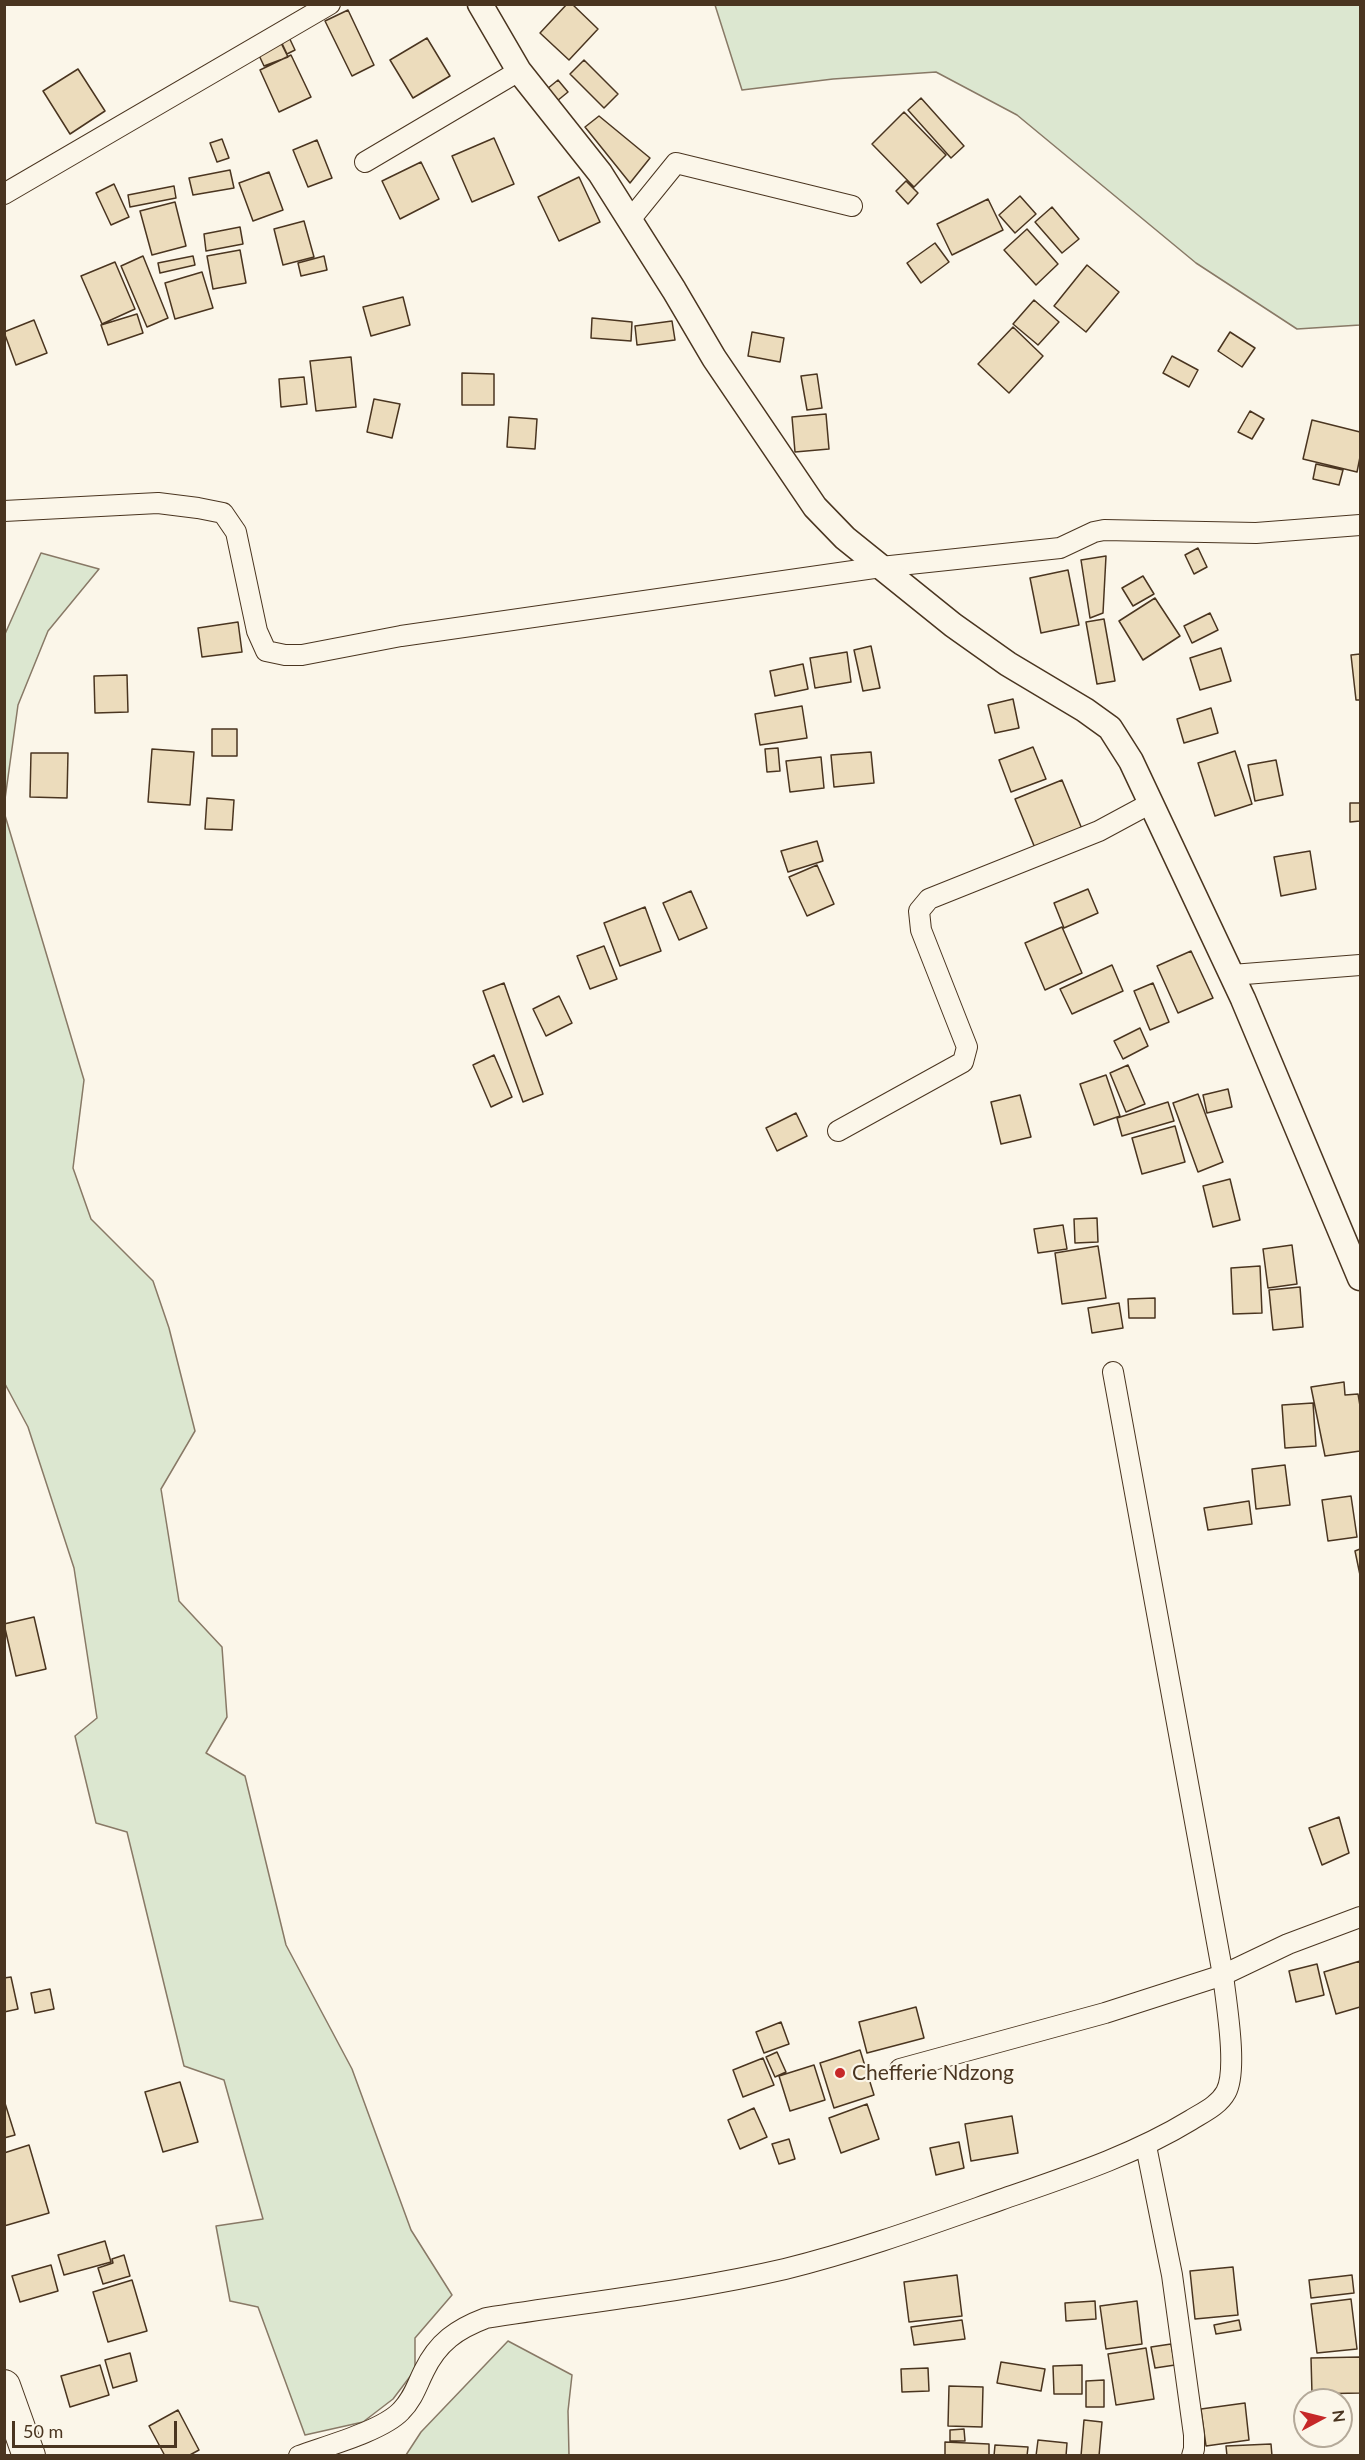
<!DOCTYPE html>
<style>
body{margin:0}
#map{position:relative;width:1365px;height:2460px;overflow:hidden;background:#fbf6e9;font-family:Lato,sans-serif}
canvas{display:block}
.frame{position:absolute;inset:0;border:6px solid #4a3520;pointer-events:none}
.north{position:absolute;left:1293px;top:2388px;width:60px;height:60px;box-sizing:border-box;background:#fbf6e9;border:2px solid #b4a999;border-radius:50%;rotate:83deg;font-size:16px;font-weight:700;line-height:24px;text-align:center;color:#4a3520}
.north::after{content:'';display:block;margin:auto;width:21px;height:27px;background:#c62828;clip-path:polygon(50% 0,100% 100%,50% 72%,0 100%)}
.scale{position:absolute;left:12px;top:2421px;width:165px;height:27px;box-sizing:border-box;border:3px solid #4a3520;border-top:0;padding-left:8px;font-size:18px;line-height:21px;white-space:nowrap;color:#4a3520;-webkit-text-stroke:4px #fbf6e9;paint-order:stroke}
</style>
<div id="map">
<canvas width="1365" height="2460"></canvas>
<div class="frame"></div>
<div class="north">N</div>
<div class="scale">50 m</div>
</div>
<script>
const g = document.querySelector('canvas').getContext('2d');
g.lineJoin = 'round';
function fill(path, color) { g.fillStyle = color; g.fill(path, 'evenodd'); }
function stroke(path, color, width, dash) { g.strokeStyle = color; g.lineWidth = width; g.lineCap = dash ? 'butt' : 'round'; g.setLineDash(dash || []); g.stroke(path); }
function write(font, color, halo, rows, align = 'center') {
  g.font = font + ' Lato,sans-serif'; g.lineWidth = 4.5; g.setLineDash([]); g.textBaseline = 'middle'; g.strokeStyle = halo; g.fillStyle = color; for (const [text, x, y, turn = 0] of rows) {
    g.save(); g.translate(x, y); g.rotate((+turn || 0) * Math.PI / 180); g.textAlign = isNaN(turn) ? turn : align; if (halo) g.strokeText(text, 0, 0); g.fillText(text, 0, 0); g.restore();
  }
}
const green = new Path2D(`
 M715 5H1360V325L1297 329 1196 263 1017 115 936 72 833 79 742 90Z
 M41 553 99 569 48 631 18 705 5 799V634Z
 M4 812 84 1080 73 1168 91 1219 153 1281 169 1328 195 1431 161 1489 179 1601 222 1647 227 1717 206 1753 245 1776 286 1945 352 2069 411 2230 452 2295 415 2338V2370L393 2399 363 2422 305 2435 258 2307 230 2301 216 2226 263 2219 224 2080 184 2066 127 1832 96 1823 75 1736 97 1718 74 1568 28 1427 5 1384Z
 M508 2341 572 2375 568 2411 569 2455H406L421 2432Z`);
const building = new Path2D(`
 M567 4H572L598 29 569 60 540 33Z
 M348 10 374 65 352 76 325 21Z
 M287 33 295 50 287 54 279 37Z
 M427 38 450 76 413 98 390 60Z
 M280 41 288 57 264 66 257 51Z
 M291 55 311 97 279 112 260 70Z
 M584 60 618 94 604 108 570 74Z
 M78 69 105 111 70 134 43 91Z
 M558 80 568 92 557 101 547 89Z
 M921 98 964 146 951 158 908 110Z
 M904 112 946 155 914 187 872 144Z
 M599 116 650 158 630 183 585 127Z
 M494 138 514 184 472 202 452 156Z
 M222 139 229 158 217 162 210 143Z
 M317 140 332 178 308 187 293 150Z
 M421 162 439 199 400 219 382 181Z
 M230 170 234 188 193 195 189 178Z
 M269 172 283 210 253 221 239 183Z
 M579 177 600 222 559 241 538 197Z
 M906 181 918 193 908 204 896 191Z
 M114 184 129 217 111 225 96 193Z
 M174 186 176 198 130 207 128 195Z
 M1020 196 1036 214 1015 233 999 215Z
 M988 199 1003 230 952 255 937 224Z
 M175 202 186 246 152 255 140 211Z
 M1052 207 1079 239 1062 253 1035 222Z
 M304 221 314 257 283 265 274 229Z
 M240 227 243 244 206 251 204 234Z
 M1027 229 1058 264 1036 285 1004 250Z
 M935 243 949 262 921 283 907 263Z
 M240 250 246 283 213 289 207 256Z
 M143 256 168 318 147 327 121 266Z
 M193 256 195 265 160 273 158 263Z
 M324 256 327 270 301 276 298 263Z
 M115 262 135 309 102 324 81 276Z
 M1087 265 1119 292 1086 332 1054 306Z
 M202 272 213 308 175 319 165 283Z
 M403 297 410 325 371 336 363 307Z
 M1034 300 1059 322 1038 345 1013 324Z
 M137 314 143 333 108 345 101 325Z
 M592 318 632 322 631 341 591 338Z
 M34 320 47 353 16 365 4 332Z
 M672 321 675 340 637 345 635 326Z
 M1013 327 1043 356 1009 393 978 364Z
 M752 332 784 338 780 362 748 356Z
 M1230 332 1255 348 1242 367 1218 351Z
 M1172 356 1198 370 1189 387 1163 373Z
 M351 357 356 407 316 411 310 361Z
 M462 373 494 374V405H462Z
 M817 374 822 408 807 410 801 376Z
 M304 377 307 404 281 407 279 379Z
 M374 399 400 404 392 438 367 432Z
 M1250 411 1264 419 1252 439 1238 432Z
 M826 414 829 449 795 452 792 417Z
 M509 417 537 419 535 449 507 447Z
 M1312 420 1360 432V457L1357 472 1303 459Z
 M1316 464 1343 470 1339 485 1313 479Z
 M1198 548 1207 567 1194 574 1185 555Z
 M1106 556 1103 613 1090 618 1081 560Z
 M1068 570 1079 625 1041 633 1030 578Z
 M1143 576 1154 594 1133 606 1122 588Z
 M1155 598 1180 636 1143 660 1119 621Z
 M1210 613 1218 630 1192 643 1184 626Z
 M1104 619 1115 681 1097 684 1086 622Z
 M238 622 242 652 202 657 198 628Z
 M871 646 880 688 863 691 854 650Z
 M1221 648 1231 681 1200 690 1190 658Z
 M847 652 851 682 815 688 810 658Z
 M1360 654V700H1356L1351 655Z
 M803 664 808 689 775 696 770 671Z
 M127 675 128 712 95 713 94 676Z
 M1013 699 1019 728 995 733 988 705Z
 M802 706 807 738 760 745 755 714Z
 M1211 708 1218 733 1184 743 1177 719Z
 M212 729H237V756H212Z
 M1033 747 1046 779 1011 792 999 760Z
 M778 748 780 771 767 772 765 749Z
 M152 749 194 752 190 805 148 802Z
 M1235 751 1252 804 1215 816 1198 763Z
 M871 752 874 783 834 787 831 755Z
 M31 753H68L67 798 30 797Z
 M821 757 824 788 790 792 786 761Z
 M1276 760 1283 795 1255 801 1248 765Z
 M1062 780 1084 834 1037 853 1015 799Z
 M207 798 234 800 232 830 205 829Z
 M1350 803H1360V821L1350 822Z
 M817 841 823 861 788 872 781 851Z
 M1310 851 1316 889 1281 896 1274 857Z
 M817 865 834 904 807 916 789 877Z
 M1088 889 1098 913 1064 928 1054 903Z
 M691 891 707 928 679 940 663 903Z
 M645 907 661 951 620 966 604 923Z
 M1062 927 1082 973 1045 990 1025 943Z
 M604 946 617 979 590 989 577 956Z
 M1191 951 1213 998 1178 1013 1157 966Z
 M1112 965 1123 991 1072 1014 1060 989Z
 M504 983 543 1094 523 1102 483 991Z
 M1153 983 1169 1022 1150 1030 1134 991Z
 M559 996 572 1023 546 1036 533 1009Z
 M1140 1028 1148 1046 1123 1059 1114 1041Z
 M494 1055 512 1097 491 1107 473 1065Z
 M1128 1065 1145 1104 1126 1112 1110 1073Z
 M1106 1075 1120 1116 1094 1125 1080 1084Z
 M1228 1089 1232 1107 1207 1113 1203 1095Z
 M1198 1094 1223 1162 1198 1172 1173 1103Z
 M1020 1095 1031 1137 1001 1144 991 1102Z
 M1168 1102 1174 1121 1122 1136 1117 1118Z
 M796 1113 807 1136 777 1151 766 1128Z
 M1175 1126 1185 1162 1142 1174 1132 1138Z
 M1230 1179 1240 1220 1213 1227 1203 1186Z
 M1097 1218 1098 1242 1075 1243 1074 1219Z
 M1063 1225 1067 1249 1038 1253 1034 1229Z
 M1292 1245 1297 1284 1268 1288 1263 1249Z
 M1098 1246 1106 1298 1062 1304 1055 1253Z
 M1260 1266 1262 1313 1233 1314 1231 1268Z
 M1300 1287 1303 1327 1273 1330 1269 1290Z
 M1155 1298V1318H1129L1128 1299Z
 M1119 1303 1123 1328 1092 1333 1088 1308Z
 M1344 1382 1345 1395 1358 1394 1360 1406V1451L1325 1456 1311 1387Z
 M1313 1403 1316 1446 1285 1448 1282 1405Z
 M1285 1465 1290 1505 1256 1509 1252 1469Z
 M1351 1496 1357 1537 1328 1541 1322 1500Z
 M1249 1501 1252 1524 1208 1530 1204 1508Z
 M1360 1549V1575L1355 1551Z
 M34 1617 46 1669 16 1676 4 1624Z
 M1339 1817 1349 1853 1322 1865 1309 1828Z
 M1360 1961V2007L1336 2014 1324 1972Z
 M1317 1964 1324 1995 1296 2002 1289 1971Z
 M11 1977 18 2009 4 2012V1978Z
 M50 1989 54 2009 35 2013 31 1993Z
 M916 2007 924 2038 867 2053 859 2022Z
 M781 2022 789 2044 764 2053 756 2032Z
 M860 2050 874 2095 834 2108 820 2063Z
 M777 2052 786 2072 775 2077 766 2057Z
 M763 2058 774 2085 743 2097 733 2070Z
 M814 2065 825 2100 790 2111 779 2076Z
 M180 2082 198 2142 163 2152 145 2092Z
 M4 2100 15 2135 4 2138Z
 M867 2104 879 2139 841 2153 829 2118Z
 M754 2108 767 2137 740 2149 728 2120Z
 M1012 2116 1018 2153 971 2161 965 2124Z
 M789 2139 795 2159 779 2164 772 2144Z
 M959 2142 964 2168 936 2175 930 2148Z
 M29 2145 49 2213 4 2226V2153Z
 M105 2241 111 2262 64 2275 58 2255Z
 M124 2255 130 2276 103 2284 98 2268 113 2263 112 2259Z
 M51 2265 58 2291 20 2302 12 2276Z
 M1233 2267 1238 2315 1195 2319 1190 2271Z
 M957 2275 962 2316 909 2322 904 2282Z
 M1352 2275 1354 2293 1311 2298 1309 2280Z
 M132 2280 147 2331 108 2342 93 2292Z
 M1351 2299 1357 2349 1317 2353 1311 2304Z
 M1095 2301 1096 2319 1066 2321 1065 2303Z
 M1137 2301 1142 2344 1106 2349 1100 2306Z
 M962 2320 965 2339 914 2345 911 2327Z
 M1239 2320 1241 2330 1216 2334 1214 2325Z
 M1171 2344 1175 2365 1155 2368 1151 2347Z
 M1146 2348 1154 2399 1116 2405 1108 2354Z
 M130 2353 137 2381 113 2388 105 2360Z
 M1360 2357V2393L1312 2394 1311 2358Z
 M1001 2362 1045 2369 1041 2391 997 2383Z
 M100 2365 109 2395 70 2407 61 2376Z
 M1082 2365V2394H1054L1053 2366Z
 M928 2368 929 2391 902 2392 901 2369Z
 M1104 2380V2407H1086V2381Z
 M949 2386 983 2387 982 2427 948 2426Z
 M1245 2403 1249 2440 1206 2446 1201 2409Z
 M178 2410 199 2450 188 2456H165L149 2426Z
 M1084 2420 1102 2422 1099 2456H1081Z
 M964 2429 965 2441H950V2430Z
 M1038 2440 1067 2443 1066 2456H1036Z
 M945 2442 989 2444V2456H945Z
 M1271 2444 1272 2456H1227L1226 2446Z
 M995 2445 1028 2447 1027 2456H994Z`);
const minor = new Path2D(`
 M365 162 519 71
 M4 194 330 4
 M629 221 676 163 852 206
 M4 511 158 503 198 508 223 513 236 532 257 631 266 651 285 655H302L401 636 881 567 1060 548 1094 532 1104 530 1256 533 1360 525
 M1232 975 1360 965
 M838 1131 963 1062 967 1047 921 930 919 911 929 899 1099 831 1151 803
 M900 2069 1105 2013 1223 1975 1113 1372
 M1146 2146 1172 2275 1194 2435V2449L1192 2456
 M299 2456C326 2446 382 2431 401 2411 413 2399 417 2385 424 2371 438 2342 457 2329 486 2318 586 2302 686 2292 785 2269 858 2251 929 2225 1000 2200 1066 2177 1132 2156 1191 2120 1204 2112 1219 2105 1226 2092 1238 2070 1226 2002 1223 1975L1288 1944 1360 1917`);
const tertiary = new Path2D(`
 M480 4 519 71 600 173 674 290 714 358 815 507 845 538 953 625 1008 664 1085 710 1110 728 1131 761 1243 999 1360 1278`);
const primary = new Path2D(`
 M4 2386 29 2456`);
const markers = [
 [840,2073,6,"#c62828"]
];
const poiNames = [
 ["Chefferie Ndzong",852,2073]
];
fill(green, '#dce7d0');
stroke(green, '#887966', 1.5);
fill(building, '#ecdcbc');
stroke(building, '#4a3520', 1.5);
stroke(minor, '#4a3520', 22);
stroke(tertiary, '#4a3520', 27);
stroke(primary, '#4a3520', 34);
stroke(minor, '#fbf6e9', 20);
stroke(tertiary, '#fbf6e9', 24);
stroke(primary, '#fbf6e9', 32);
for (const [x, y, r, color] of markers) { const dot = new Path2D(); dot.arc(x, y, r, 0, 2 * Math.PI); g.fillStyle = color; g.fill(dot); stroke(dot, '#fbf6e9', 2); }
write('21px', '#4a3520', '#fbf6e9', poiNames, 'left');
</script>
